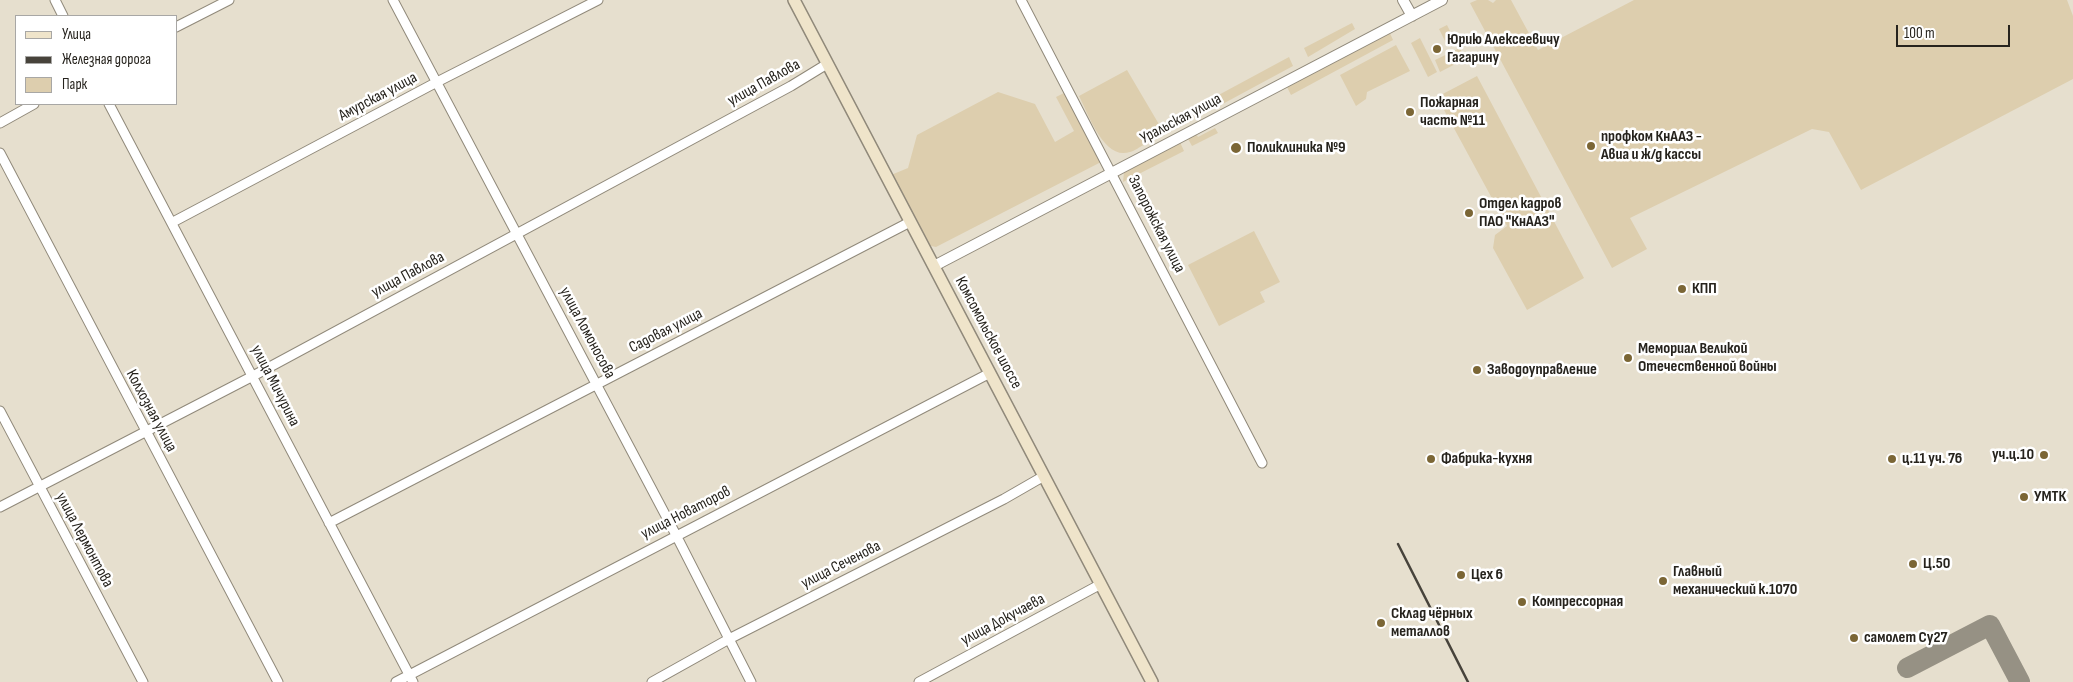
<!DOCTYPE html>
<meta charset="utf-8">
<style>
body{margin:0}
#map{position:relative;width:2073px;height:682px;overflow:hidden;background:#e6dfce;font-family:"Sofia Sans Condensed",sans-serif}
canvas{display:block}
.legend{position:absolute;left:15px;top:15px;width:162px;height:90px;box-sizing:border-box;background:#fff;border:1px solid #a8a7a5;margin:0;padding:6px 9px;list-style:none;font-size:15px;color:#26231d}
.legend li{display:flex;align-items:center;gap:10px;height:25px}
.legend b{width:25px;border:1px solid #a8a7a5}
.scale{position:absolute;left:1896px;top:25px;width:114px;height:22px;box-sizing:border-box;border:2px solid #26231d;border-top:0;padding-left:6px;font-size:15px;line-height:18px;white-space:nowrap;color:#26231d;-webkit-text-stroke:4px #fff;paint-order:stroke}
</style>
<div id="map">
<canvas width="2073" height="682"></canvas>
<ul class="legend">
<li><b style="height:6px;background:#efe4ca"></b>Улица</li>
<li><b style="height:6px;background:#47433b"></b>Железная дорога</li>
<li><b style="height:14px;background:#ddceae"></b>Парк</li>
</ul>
<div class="scale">100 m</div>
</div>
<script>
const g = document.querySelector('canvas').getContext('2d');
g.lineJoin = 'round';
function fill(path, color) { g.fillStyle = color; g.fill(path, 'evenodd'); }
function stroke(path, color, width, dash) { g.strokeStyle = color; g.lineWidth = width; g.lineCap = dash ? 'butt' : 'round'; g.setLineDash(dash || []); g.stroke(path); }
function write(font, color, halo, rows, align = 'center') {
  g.font = font + ' "Sofia Sans Condensed",sans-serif'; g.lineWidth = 5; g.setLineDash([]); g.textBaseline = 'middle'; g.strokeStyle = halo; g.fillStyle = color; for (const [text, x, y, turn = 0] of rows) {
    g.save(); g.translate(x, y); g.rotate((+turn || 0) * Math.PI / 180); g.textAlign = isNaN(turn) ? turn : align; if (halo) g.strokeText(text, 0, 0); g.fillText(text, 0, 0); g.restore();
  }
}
const green = new Path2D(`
 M1477 0H1488L1493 3 1496 0H1511L1538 50 1634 0H2067L2073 16V79L1861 190 1829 132 1812 129 1630 218 1647 249 1612 268 1470 3Z
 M1352 23 1355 29 1308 57 1304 48Z
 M1447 25 1456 43 1448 47 1439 29Z
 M1389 31 1393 40 1291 95 1286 85Z
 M1420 38 1437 72 1428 77 1411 43Z
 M1396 45 1410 71 1367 92 1366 99 1356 106 1340 75Z
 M1460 48 1465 59 1440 72 1435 60Z
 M1289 57 1293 66 1217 107 1213 98Z
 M1127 70 1160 126C1160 138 1153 140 1144 145 1139 147 1135 151 1130 152 1104 161 1088 113 1079 96Z
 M1477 76 1584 278 1527 310 1493 248 1495 235 1507 226 1437 97Z
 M998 92 1035 104 1055 142 1074 131 1056 97 1066 92 1103 161 936 247 926 245 891 175 908 168 917 135Z
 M1215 128 1218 133 1192 146 1187 137 1195 132 1198 137Z
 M1179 140 1184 151 1123 182 1124 172Z
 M1254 231 1280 282 1260 292 1265 302 1219 326 1188 265Z`);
const taxiway = new Path2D(`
 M1907 668 1990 625 2020 682`);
const minor = new Path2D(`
 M55 0 63 16
 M393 0 676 535 751 682
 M1021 0 1262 463
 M176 27 229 0
 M109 104 413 682
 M0 123 34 104
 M0 153 278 682
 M173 222 437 82 598 0
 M0 411 143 682
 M0 507 253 376 791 86 827 64
 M329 523 910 222
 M396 682 990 373
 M652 682 729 639 1004 499 1044 476
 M919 682 1101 584`);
const tertiary = new Path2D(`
 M1403 0 1412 16
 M934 266 1442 0`);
const secondary = new Path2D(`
 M794 0 1152 682`);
const rail = new Path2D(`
 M1398 544 1468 682`);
const markers = [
 [1437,49,5,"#7b6635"],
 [1410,112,5,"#7b6635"],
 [1591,146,5,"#7b6635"],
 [1236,148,6,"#7b6635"],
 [1469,213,5,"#7b6635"],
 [1682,289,5,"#7b6635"],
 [1628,358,5,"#7b6635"],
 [1477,370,5,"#7b6635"],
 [2044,455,5,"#7b6635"],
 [1431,459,5,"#7b6635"],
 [1892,459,5,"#7b6635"],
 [2024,497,5,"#7b6635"],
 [1913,564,5,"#7b6635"],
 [1461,575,5,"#7b6635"],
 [1663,581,5,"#7b6635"],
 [1522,602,5,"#7b6635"],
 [1381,623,5,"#7b6635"],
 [1854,638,5,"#7b6635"]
];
const poiNames = [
 ["Юрию Алексеевичу",1447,40],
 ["Гагарину",1447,58],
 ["Пожарная",1420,103],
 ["часть №11",1420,121],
 ["профком КнААЗ -",1601,137],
 ["Авиа и ж/д кассы",1601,155],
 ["Поликлиника №9",1247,148],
 ["Отдел кадров",1479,204],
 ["ПАО \"КнААЗ\"",1479,222],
 ["КПП",1692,289],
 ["Мемориал Великой",1638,349],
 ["Отечественной войны",1638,367],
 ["Заводоуправление",1487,370],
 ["уч.ц.10",2034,455,"right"],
 ["Фабрика-кухня",1441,459],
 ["ц.11 уч. 76",1902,459],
 ["УМТК",2034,497],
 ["Ц.50",1923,564],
 ["Главный",1673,572],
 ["механический к.1070",1673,590],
 ["Цех 6",1471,575],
 ["Компрессорная",1532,602],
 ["Склад чёрных",1391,614],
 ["металлов",1391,632],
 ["самолет Су27",1864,638]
];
const streetNames = [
 ["улица Павлова",764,83,-29],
 ["Амурская улица",378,97,-28],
 ["Уральская улица",1181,119,-28],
 ["Запорожская улица",1156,224,63],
 ["улица Павлова",408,275,-28],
 ["Садовая улица",666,331,-27],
 ["улица Ломоносова",587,333,62],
 ["Комсомольское шоссе",988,333,62],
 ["улица Мичурина",275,386,63],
 ["Колхозная улица",151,411,62],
 ["улица Новаторов",686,513,-27],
 ["улица Лермонтова",84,540,62],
 ["улица Сеченова",841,565,-27],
 ["улица Докучаева",1003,620,-28]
];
fill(green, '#ddceae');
stroke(taxiway, '#969184', 20);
stroke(minor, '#90897a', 11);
stroke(tertiary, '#90897a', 12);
stroke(secondary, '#90897a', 14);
stroke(minor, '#fff', 9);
stroke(tertiary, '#fff', 10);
stroke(secondary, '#efe4ca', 11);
stroke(rail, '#47433b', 2.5);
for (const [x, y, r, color] of markers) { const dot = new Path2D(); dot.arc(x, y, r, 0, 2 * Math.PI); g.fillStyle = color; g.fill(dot); stroke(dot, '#fff', 2); }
write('bold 16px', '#26231d', '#fff', poiNames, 'left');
write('16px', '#26231d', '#fff', streetNames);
</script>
